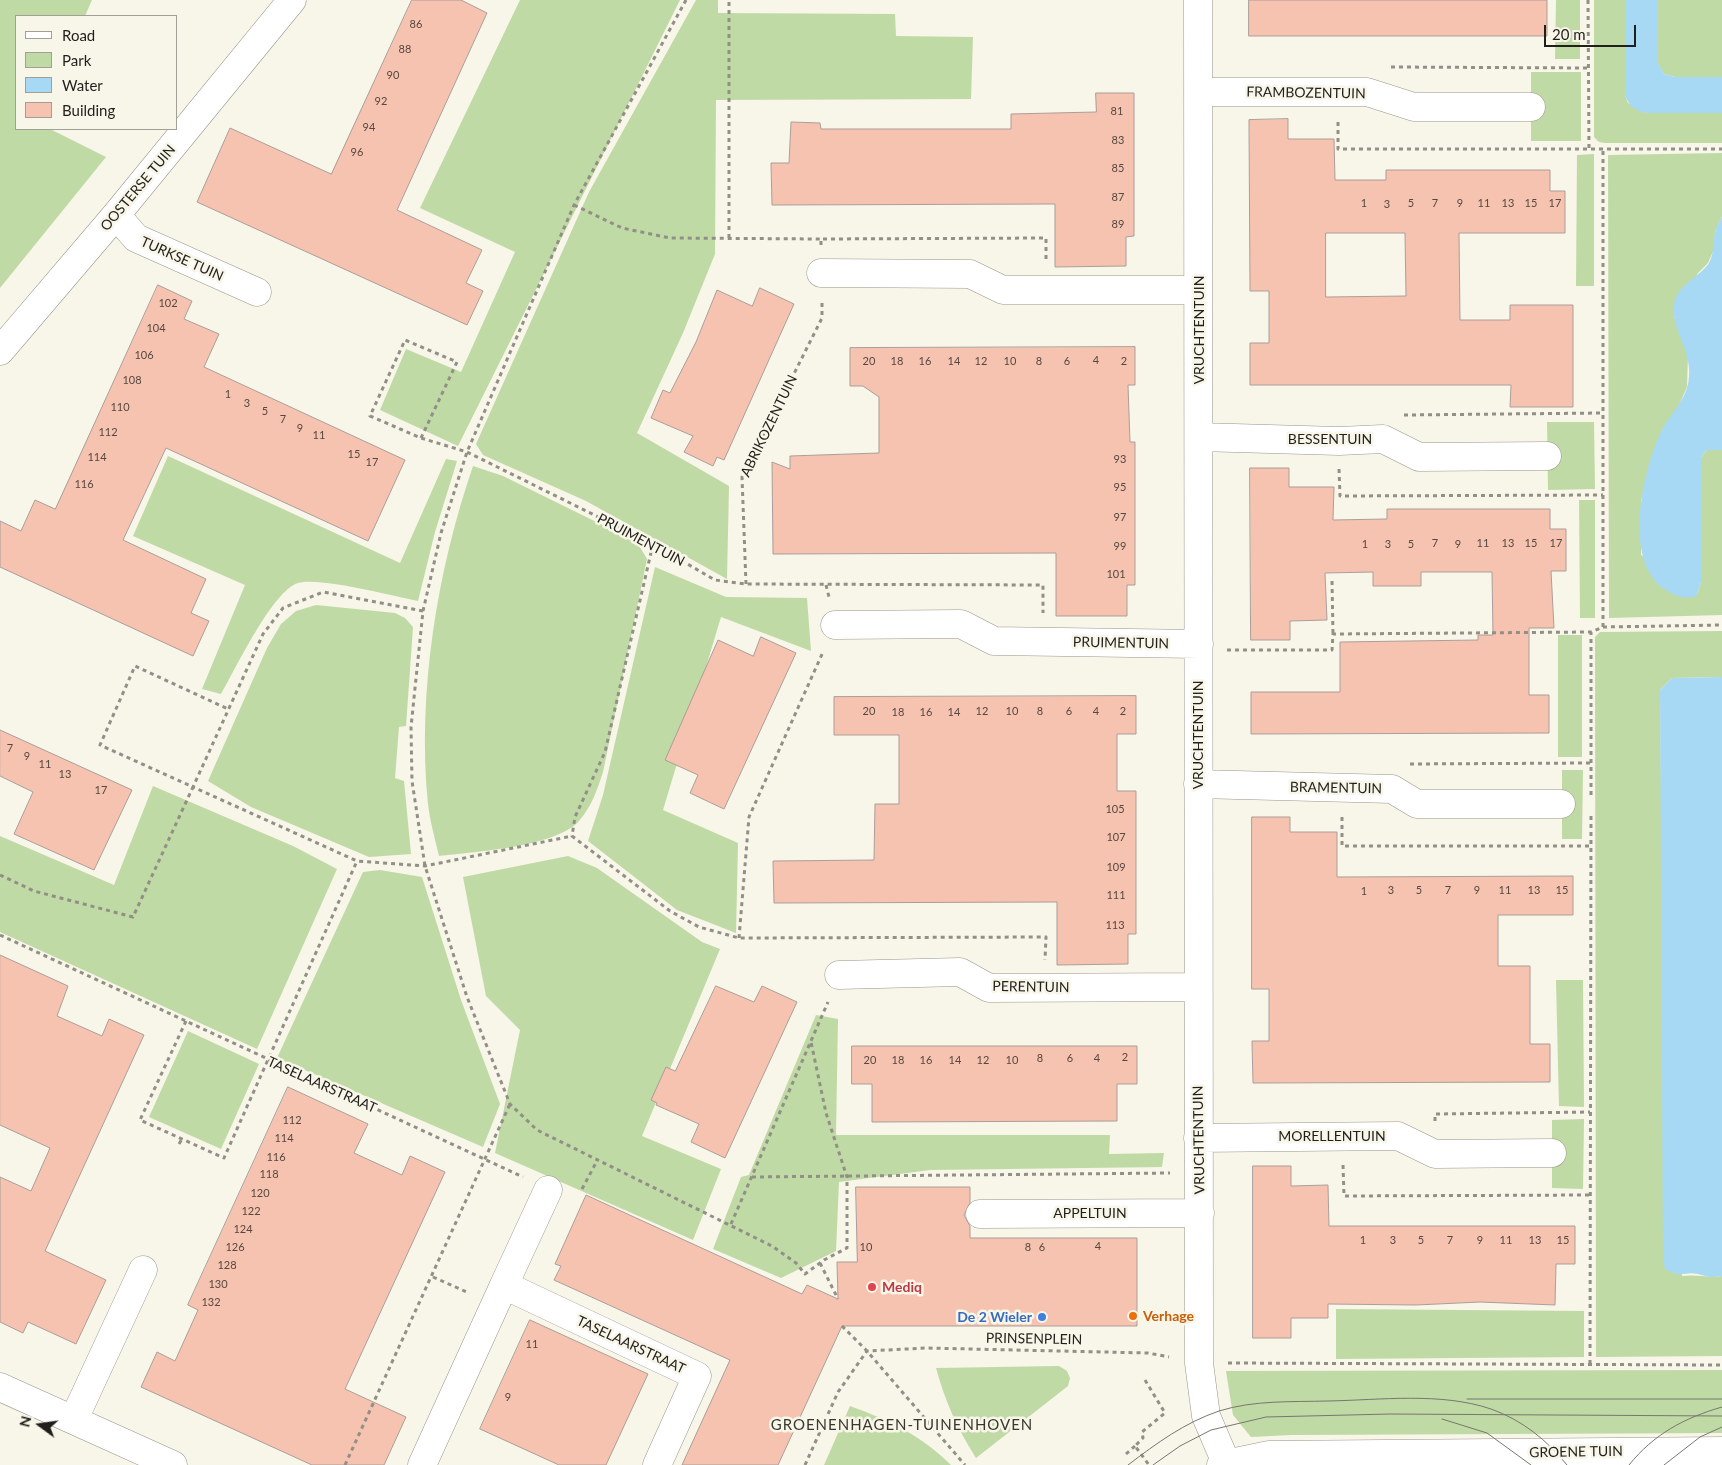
<!DOCTYPE html>
<style>
body{margin:0}
#map{position:relative;width:1722px;height:1465px;overflow:hidden;background:#f8f5e9;font-family:Lato,sans-serif}
canvas{display:block}
.legend{position:absolute;left:15px;top:15px;width:162px;height:115px;box-sizing:border-box;background:#f8f5e9;border:1px solid #a29f97;margin:0;padding:6px 9px;list-style:none;font-size:15px;color:#211f1b}
.legend li{display:flex;align-items:center;gap:10px;height:25px}
.legend b{width:25px;border:1px solid #a29f97}
.north{position:absolute;left:15px;top:1400px;width:50px;height:50px;-webkit-text-stroke:4px #f8f5e9;paint-order:stroke;rotate:284deg;font-size:14px;font-weight:700;line-height:20px;text-align:center;color:#211f1b}
.north::after{content:'';display:block;margin:auto;width:18px;height:22px;background:#211f1b;clip-path:polygon(50% 0,100% 100%,50% 72%,0 100%)}
.scale{position:absolute;left:1544px;top:25px;width:92px;height:22px;box-sizing:border-box;border:2px solid #211f1b;border-top:0;padding-left:6px;font-size:15px;line-height:18px;white-space:nowrap;color:#211f1b;-webkit-text-stroke:4px #f8f5e9;paint-order:stroke}
</style>
<div id="map">
<canvas width="1722" height="1465"></canvas>
<ul class="legend">
<li><b style="height:6px;background:#fff"></b>Road</li>
<li><b style="height:14px;background:#bfdaa5"></b>Park</li>
<li><b style="height:14px;background:#a7d9f4"></b>Water</li>
<li><b style="height:14px;background:#f5c3af"></b>Building</li>
</ul>
<div class="north">N</div>
<div class="scale">20 m</div>
</div>
<script>
const g = document.querySelector('canvas').getContext('2d');
g.lineJoin = 'round';
function fill(path, color) { g.fillStyle = color; g.fill(path, 'evenodd'); }
function stroke(path, color, width, dash) { g.strokeStyle = color; g.lineWidth = width; g.lineCap = dash ? 'butt' : 'round'; g.setLineDash(dash || []); g.stroke(path); }
function write(font, color, halo, rows, align = 'center') {
  g.font = font + ' Lato,sans-serif'; g.lineWidth = 5; g.setLineDash([]); g.textBaseline = 'middle'; g.strokeStyle = halo; g.fillStyle = color; for (const [text, x, y, turn = 0] of rows) {
    g.save(); g.translate(x, y); g.rotate((+turn || 0) * Math.PI / 180); g.textAlign = isNaN(turn) ? turn : align; if (halo) g.strokeText(text, 0, 0); g.fillText(text, 0, 0); g.restore();
  }
}
const green = new Path2D(`
 M0 0H92L85 16H16V129H50L106 157 0 288Z
 M520 0H680L458 446 380 410 406 349 461 372 515 252 420 208Z
 M696 0H718V13L895 14 896 36 973 37 971 99 716 100 715 254 683 333 637 433 729 486 727 579 586 501 483 455 476 444 589 192Z
 M1556 0H1580V59H1555Z
 M1594 0H1625V95L1628 103 1647 113H1722V143H1605L1599 142 1594 137Z
 M1658 0H1722V77H1675L1664 74 1658 64Z
 M1531 72H1581V141H1531Z
 M1722 153V216L1715 232 1714 249 1708 263 1698 273 1674 316 1688 355 1687 387 1677 410 1662 430 1650 466 1641 501V555L1697 595 1701 582V457L1707 450H1722V615L1609 618 1608 155Z
 M1594 154V286H1576L1577 155Z
 M1547 422H1594L1595 489 1548 490Z
 M168 456 400 563 446 459 457 461 435 532 418 601C391 596 322 577 298 583 273 590 235 670 221 694L202 689 245 585 133 536Z
 M473 466 503 476 637 542 647 559 603 772C597 790 592 806 579 821 556 847 473 852 439 856 435 839 430 821 428 804 417 693 437 571 473 466Z
 M1579 500H1595V618H1580Z
 M655 567 726 597 807 598 811 651 721 617 663 810 738 843 736 933 677 910 588 841 603 795Z
 M316 605 395 613 405 618 413 627 406 726 399 727 395 778 404 781 411 854 369 857 251 807 208 781 267 648 281 624 296 611Z
 M1722 631V677L1672 678 1660 690 1662 890 1682 1276C1696 1274 1708 1278 1722 1276V1356L1596 1357 1595 637 1600 632Z
 M1558 635H1582V757H1558Z
 M1562 770H1583L1582 839H1562Z
 M153 786 293 846 337 869 257 1049 0 932V836L114 885Z
 M568 856 597 868 702 942 720 949 642 1136 721 1169 693 1240 495 1153 520 1030 486 996 463 877Z
 M380 870 422 877 461 1000 500 1104 483 1147 277 1058 363 872Z
 M1556 980H1583L1584 1107 1559 1106Z
 M816 1015 838 1019 836 1135H1110L1109 1154 1164 1153 1162 1167 930 1170 839 1182 836 1251 781 1278 713 1249 741 1177 749 1175Z
 M188 1031 259 1064 221 1149 149 1117Z
 M1584 1119 1583 1189 1552 1188V1120Z
 M1336 1309 1584 1311V1357L1336 1359Z
 M1059 1366 1067 1371 1070 1378 1068 1386 976 1458C957 1428 945 1401 936 1368Z
 M1722 1370V1433L1291 1435 1251 1437 1233 1415 1226 1371Z
 M850 1406C889 1420 922 1436 951 1465H824Z`);
const water = new Path2D(`
 M1625 0H1658V63L1664 74 1675 77H1722V113H1647C1636 111 1629 107 1625 95Z
 M1722 216V450H1707L1701 457V582L1697 595C1687 601 1675 596 1666 590 1621 563 1643 468 1662 430 1670 415 1682 404 1687 388 1697 355 1671 333 1674 306 1675 286 1699 278 1709 263 1714 253 1713 244 1715 233 1716 227 1720 221 1722 216Z
 M1722 677V1276C1708 1278 1709 1277 1698 1274 1683 1271 1683 1279 1665 1269L1663 1259 1660 690 1672 678Z`);
const building = new Path2D(`
 M412 0H461L487 13 397 210 482 250 466 283 483 291 467 325 197 202 230 128 331 174Z
 M1249 0H1547V36H1249Z
 M1096 93H1134V236L1126 237V266L1055 267V204L772 205 771 163H789L791 122 820 123 821 129H1011V114L1096 112Z
 M1288 119V139H1334L1335 180H1386V170H1550V191H1565V233H1459L1460 320H1510V305H1573V407H1510L1511 385H1250V343H1269V291H1250L1249 120ZM1326 233H1405L1406 296 1326 297Z
 M158 285 192 301 184 319 219 334 204 367 405 460 368 541 166 448 123 540 206 579 191 613 209 621 193 656 0 567V521L21 531 35 500 55 509Z
 M760 288 794 304 724 460 717 457 713 466 684 452 693 436 651 418 663 390 670 393 696 342 717 290 752 306Z
 M1135 347V385H1128L1130 442H1135V585H1127V616H1056V553L773 554 772 462 790 469V456L879 453V397L863 386H850V348Z
 M1250 468H1289V487H1334L1333 520 1387 519V509H1550V529H1566V571H1551L1554 628H1529V695H1549V733L1251 734V692H1340V642L1478 640V635H1493L1492 572H1421V586H1373V572L1325 573 1327 620 1290 621V640H1251Z
 M761 637 796 653 724 809 690 793 698 775 665 760 718 640 753 656Z
 M1136 696V734H1117V791H1136V934H1128V964L1057 965V902L774 903 773 861 874 860 875 804H899V735H834V697Z
 M0 730 132 790 94 870 14 834 33 792 0 776Z
 M1252 817H1290V832H1337V877L1573 876V915H1498V966H1530V1044H1550V1082L1253 1083 1252 1041H1269V989H1252Z
 M0 955 68 986 57 1016 102 1036 109 1019 144 1035 45 1251 106 1280 76 1344 28 1322 23 1333 0 1322V1177L31 1191 50 1148 0 1125Z
 M716 986 754 1002 762 986 797 1002 725 1158 691 1142 699 1124 656 1105 657 1103 651 1100 666 1067 675 1071Z
 M852 1046H1137V1084H1117V1121L872 1122V1084H852Z
 M288 1087 368 1124 354 1153 402 1175 410 1156 445 1172 345 1389 406 1417 384 1465H312L141 1387 157 1352 175 1361 198 1310 188 1305Z
 M1253 1166H1291V1186L1328 1185 1329 1226H1575V1264H1556L1555 1305 1480 1302 1416 1305 1328 1304V1318H1291V1338H1253Z
 M856 1187H970V1203L964 1215 970 1226V1238H1137V1326H842L778 1465H682L730 1360 554 1280 561 1266 555 1264 586 1195 802 1294 807 1285 838 1299 837 1262H857Z
 M530 1320 648 1374 606 1465H559L480 1429Z`);
const path = new Path2D(`
 M686 0 574 205 467 452 441 533 423 611 411 727 412 781 425 866 467 997 510 1104 537 1130 772 1246 796 1263 805 1274 824 1260 847 1248V1177L826 1113 811 1042
 M1588 0 1589 149
 M1391 67 1589 68
 M1338 122V149H1722
 M574 205 622 228 670 238 821 239
 M729 238V0
 M821 245V239L1046 238V262
 M1404 415 1603 413
 M421 438 457 362 405 340 370 416 421 438 467 452 653 544 715 580 746 584 1043 585V613
 M1339 469 1340 496 1603 495
 M653 544 605 752 575 817 572 836 670 911 699 927 739 938 1046 937 1045 960
 M1332 581 1333 634
 M746 584 742 477 822 318V301
 M826 585 829 597
 M423 611 323 592 283 608 263 634 193 787 357 861 425 866 572 836
 M1603 627V149
 M1227 650H1332L1333 634 1591 632 1603 627 1722 625
 M1410 764 1591 763
 M1591 795V632
 M1342 817V846H1591
 M0 875 34 891 133 917 193 787 100 745 135 666 228 709
 M0 935 523 1177
 M739 938 749 817 823 652
 M186 1021 140 1120 224 1158 357 861
 M1435 1121V1114L1590 1112
 M179 1144 182 1139
 M1343 1165 1344 1196 1590 1195
 M752 1177 1170 1173
 M582 1189 598 1159
 M731 1224 828 1002
 M820 1263 838 1299
 M433 1277 469 1293
 M842 1326 867 1351 965 1465
 M1228 1363 1722 1365
 M1590 1364 1591 812
 M1145 1380 1165 1413 1142 1432 1143 1438 1135 1446 1149 1465
 M1126 1454 1135 1446
 M345 1465 510 1104
 M805 1465 838 1392 867 1351 926 1348 1148 1353 1169 1357`);
const minor = new Path2D(`
 M1198 0 1199 1363 1206 1416 1227 1465
 M1198 92H1367L1414 107H1531
 M116 215 136 238 257 292
 M821 273 970 274 1003 290H1198
 M0 351 116 215 292 0
 M1199 437 1339 441 1383 439 1419 457 1547 456
 M835 625 961 624 994 641 1199 644
 M1198 784 1392 789 1417 804H1561
 M839 975 960 972 989 988 1198 987
 M1198 1138 1398 1136 1435 1154 1552 1153
 M980 1214 1200 1213
 M504 1285 548 1190
 M0 1387 173 1465
 M74 1419 143 1270
 M422 1465 504 1285 697 1376 657 1465`);
const tertiary = new Path2D(`
 M1221 1465 1269 1455 1722 1451`);
const tram = new Path2D(`
 M1467 1399H1722
 M1442 1419 1487 1433 1531 1465
 M1128 1465C1157 1443 1184 1423 1219 1411 1254 1400 1292 1402 1328 1401 1381 1400 1441 1392 1491 1409 1522 1420 1547 1440 1567 1465
 M1153 1465 1180 1446 1211 1430 1266 1417 1390 1414 1722 1416
 M1629 1465C1654 1434 1684 1418 1722 1407
 M1664 1465 1700 1437 1722 1427`);
const markers = [
 [872,1287,5,"#e0444e"],
 [1133,1316,5,"#e8710a"],
 [1042,1317,5,"#3f7fe0"]
];
const numberNames = [
 ["86",416,24],
 ["88",405,49],
 ["90",393,75],
 ["92",381,101],
 ["81",1117,111],
 ["94",369,127],
 ["83",1118,140],
 ["96",357,152],
 ["85",1118,168],
 ["87",1118,197],
 ["1",1364,203],
 ["5",1411,203],
 ["7",1435,203],
 ["9",1460,203],
 ["11",1484,203],
 ["13",1508,203],
 ["15",1531,203],
 ["17",1555,203],
 ["3",1387,204],
 ["89",1118,224],
 ["102",168,303],
 ["104",156,328],
 ["106",144,355],
 ["4",1096,360],
 ["20",869,361],
 ["18",897,361],
 ["16",925,361],
 ["14",954,361],
 ["12",981,361],
 ["10",1010,361],
 ["8",1039,361],
 ["6",1067,361],
 ["2",1124,361],
 ["108",132,380],
 ["1",228,394],
 ["3",247,403],
 ["110",120,407],
 ["5",265,411],
 ["7",283,419],
 ["9",300,428],
 ["112",108,432],
 ["11",319,435],
 ["15",354,454],
 ["114",97,457],
 ["93",1120,459],
 ["17",372,462],
 ["116",84,484],
 ["95",1120,487],
 ["97",1120,517],
 ["7",1435,543],
 ["11",1483,543],
 ["13",1508,543],
 ["15",1531,543],
 ["17",1556,543],
 ["1",1365,544],
 ["3",1388,544],
 ["5",1411,544],
 ["9",1458,544],
 ["99",1120,546],
 ["101",1116,574],
 ["20",869,711],
 ["12",982,711],
 ["10",1012,711],
 ["8",1040,711],
 ["6",1069,711],
 ["4",1096,711],
 ["2",1123,711],
 ["18",898,712],
 ["16",926,712],
 ["14",954,712],
 ["7",10,748],
 ["9",27,756],
 ["11",45,764],
 ["13",65,774],
 ["17",101,790],
 ["105",1115,809],
 ["107",1116,837],
 ["109",1116,867],
 ["3",1391,890],
 ["5",1419,890],
 ["7",1448,890],
 ["9",1477,890],
 ["11",1505,890],
 ["13",1534,890],
 ["15",1562,890],
 ["1",1364,891],
 ["111",1116,895],
 ["113",1115,925],
 ["2",1125,1057],
 ["8",1040,1058],
 ["6",1070,1058],
 ["4",1097,1058],
 ["20",870,1060],
 ["18",898,1060],
 ["16",926,1060],
 ["14",955,1060],
 ["12",983,1060],
 ["10",1012,1060],
 ["112",292,1120],
 ["114",284,1138],
 ["116",276,1157],
 ["118",269,1174],
 ["120",260,1193],
 ["122",251,1211],
 ["124",243,1229],
 ["1",1363,1240],
 ["3",1393,1240],
 ["5",1421,1240],
 ["7",1450,1240],
 ["9",1480,1240],
 ["11",1506,1240],
 ["13",1535,1240],
 ["15",1563,1240],
 ["4",1098,1246],
 ["126",235,1247],
 ["10",866,1247],
 ["8",1028,1247],
 ["6",1042,1247],
 ["128",227,1265],
 ["130",218,1284],
 ["132",211,1302],
 ["11",532,1344],
 ["9",508,1397]
];
const streetNames = [
 ["FRAMBOZENTUIN",1306,93,1],
 ["OOSTERSE TUIN",138,188,-50],
 ["TURKSE TUIN",182,259,24],
 ["VRUCHTENTUIN",1199,330,-90],
 ["ABRIKOZENTUIN",769,426,-64],
 ["BESSENTUIN",1330,439],
 ["PRUIMENTUIN",641,540,28],
 ["PRUIMENTUIN",1121,643,1],
 ["VRUCHTENTUIN",1198,735,-90],
 ["BRAMENTUIN",1336,788,1],
 ["PERENTUIN",1031,987,1],
 ["TASELAARSTRAAT",322,1085,24],
 ["MORELLENTUIN",1332,1136],
 ["VRUCHTENTUIN",1199,1140,-91],
 ["APPELTUIN",1090,1213],
 ["PRINSENPLEIN",1034,1339,1],
 ["TASELAARSTRAAT",631,1345,25],
 ["GROENE TUIN",1576,1452,-1]
];
const healthNames = [
 ["Mediq",882,1287]
];
const foodNames = [
 ["Verhage",1143,1316]
];
const shopNames = [
 ["De 2 Wieler",1032,1317]
];
const neighbourhoodNames = [
 ["GROENENHAGEN-TUINENHOVEN",902,1425]
];
fill(green, '#bfdaa5');
fill(water, '#a7d9f4');
fill(building, '#f5c3af');
stroke(building, '#ab9e99', 1);
stroke(minor, '#9a968b', 29);
stroke(tertiary, '#9a968b', 29);
stroke(path, '#928f87', 3, [4, 4]);
stroke(minor, '#fff', 28);
stroke(tertiary, '#fff', 28);
stroke(tram, '#79766f', 1);
for (const [x, y, r, color] of markers) { const dot = new Path2D(); dot.arc(x, y, r, 0, 2 * Math.PI); g.fillStyle = color; g.fill(dot); stroke(dot, '#f8f5e9', 2); }
write('11px', '#564840', null, numberNames);
write('14px', '#211f1b', '#f8f5e9', streetNames);
write('bold 14px', '#be3a42', '#f8f5e9', healthNames, 'left');
write('bold 14px', '#c56008', '#f8f5e9', foodNames, 'left');
write('bold 14px', '#366cbe', '#f8f5e9', shopNames, 'right');
g.letterSpacing = '1px';
write('15px', '#3a372d', '#f8f5e9', neighbourhoodNames);
g.letterSpacing = '0px';
</script>
